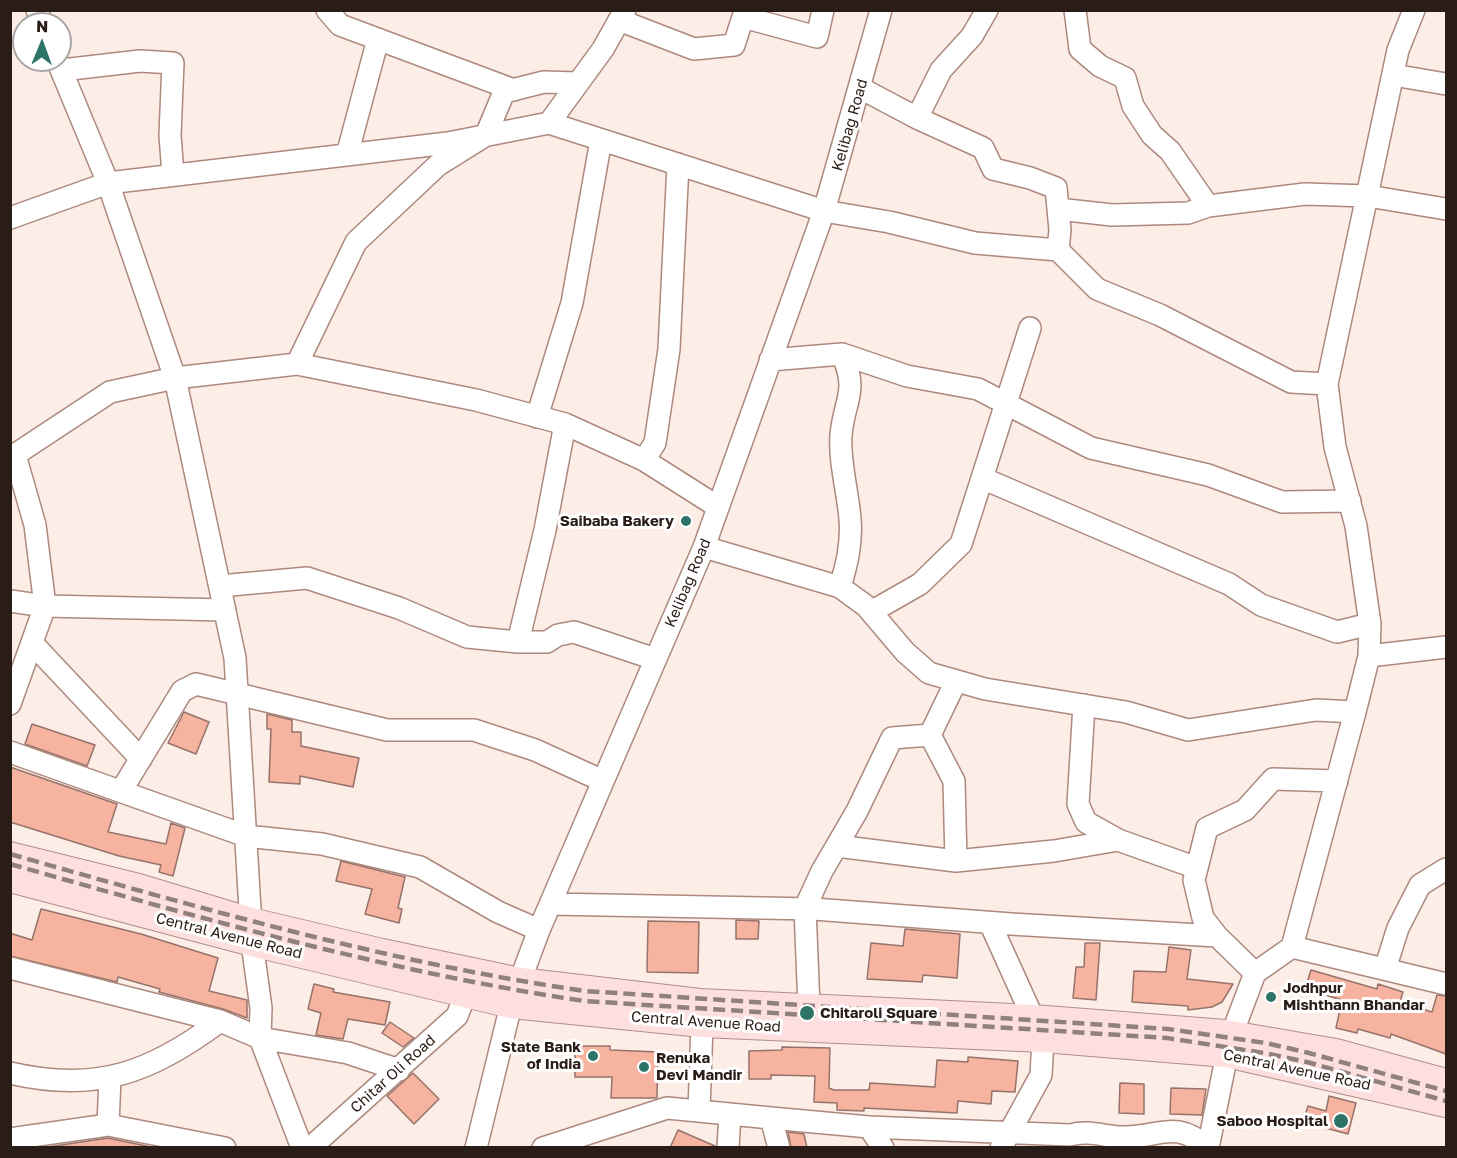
<!DOCTYPE html>
<style>
body{margin:0}
#map{position:relative;width:1457px;height:1158px;overflow:hidden;background:#fdede7;font-family:"Golos Text",sans-serif}
canvas{display:block}
.frame{position:absolute;inset:0;border:12px solid #2a1d18;pointer-events:none}
.north{position:absolute;left:12px;top:12px;width:60px;height:60px;box-sizing:border-box;background:#fff;border:2px solid #aaa5a3;border-radius:50%;rotate:1deg;font-size:16px;font-weight:700;line-height:24px;text-align:center;color:#2a1d18}
.north::after{content:'';display:block;margin:auto;width:21px;height:27px;background:#2e7368;clip-path:polygon(50% 0,100% 100%,50% 72%,0 100%)}
</style>
<div id="map">
<canvas width="1457" height="1158"></canvas>
<div class="frame"></div>
<div class="north">N</div>
</div>
<script>
const g = document.querySelector('canvas').getContext('2d');
g.lineJoin = 'round';
function fill(path, color) { g.fillStyle = color; g.fill(path, 'evenodd'); }
function stroke(path, color, width, dash) { g.strokeStyle = color; g.lineWidth = width; g.lineCap = dash ? 'butt' : 'round'; g.setLineDash(dash || []); g.stroke(path); }
function write(font, color, halo, rows, align = 'center') {
  g.font = font + ' "Golos Text",sans-serif'; g.lineWidth = 6; g.setLineDash([]); g.textBaseline = 'middle'; g.strokeStyle = halo; g.fillStyle = color; for (const [text, x, y, turn = 0] of rows) {
    g.save(); g.translate(x, y); g.rotate((+turn || 0) * Math.PI / 180); g.textAlign = isNaN(turn) ? turn : align; if (halo) g.strokeText(text, 0, 0); g.fillText(text, 0, 0); g.restore();
  }
}
const building = new Path2D(`
 M184 712 209 722 196 754 168 743Z
 M267 714 292 720V732H301V746L359 758 353 787 300 776V784L269 782 271 729H267Z
 M32 724 95 745 87 766 25 744Z
 M10 767 117 804 108 832 166 844 171 823 185 828 173 876 159 872 161 865 119 856 10 822Z
 M341 861 405 877 398 908 402 909 399 923 365 914 372 889 336 881Z
 M41 909 141 934 218 958 209 991 247 1000V1018L223 1009 159 992 160 989 118 977 117 982 10 956V933L32 940Z
 M736 920 759 921 758 939H736Z
 M648 921 699 922 698 973 647 972Z
 M905 929 960 934 957 978 923 975 922 982 867 979 871 943 903 946Z
 M1085 943H1100L1096 1000 1073 998 1076 967H1084Z
 M1169 947 1191 950 1187 979 1233 984 1222 1002 1212 1007 1188 1010V1006L1132 1002 1134 971 1166 972Z
 M1311 970 1377 989 1378 984 1403 992 1400 1002 1432 1012 1437 995 1446 996V1054L1391 1034 1390 1038 1358 1029 1357 1033 1336 1028 1342 1000 1305 989Z
 M314 984 334 989 333 992 390 1002 385 1025 348 1019 343 1039 316 1035 321 1013 308 1009Z
 M390 1022 414 1038 403 1047 382 1033Z
 M575 1046H610V1050L658 1052 657 1098H611L612 1077H575Z
 M782 1047 830 1048 829 1088 834 1090H869L870 1083 935 1087 937 1060 968 1062V1057L1018 1061 1015 1092 992 1091 991 1104 958 1101 957 1113 864 1108V1111L837 1110V1103L814 1102 815 1076 771 1075V1079H749V1051L782 1050Z
 M413 1073 439 1099 414 1124 387 1096Z
 M1120 1083 1144 1084V1114L1119 1113Z
 M1171 1088 1206 1089 1202 1115 1170 1114Z
 M1329 1096 1356 1103 1348 1134 1303 1122 1308 1106 1326 1111Z
 M678 1130 715 1146V1148H670Z
 M788 1132 804 1134 807 1148H791Z
 M108 1138 156 1148H41Z`);
const minor = new Path2D(`
 M37 10 42 24
 M327 10 340 25 514 90
 M1075 10 1080 49 1100 66 1125 78 1133 106 1152 135 1170 151 1208 206
 M1414 10 1398 50 1327 384 1335 447 1356 526 1370 624 1369 656 1446 647
 M619 20 694 49 734 45 743 17 817 37 823 10
 M57 60 108 183 175 378 235 658 252 943 261 1008 260 1038 302 1148
 M62 70 140 61 173 63 170 135 173 175
 M1393 75 1446 84
 M861 85 866 91 917 118 941 70 972 36 987 10
 M917 118 983 148 993 169 1030 178 1056 188 1060 230 1058 250
 M549 123 603 49 625 10
 M347 155 378 39
 M1058 209 1112 215 1188 213 1208 206 1305 194 1368 196 1446 209
 M10 218 108 183 448 143 549 123 824 211 889 222 975 243 1058 250 1097 289 1160 315 1291 382 1327 384
 M842 354 907 376 978 389 1091 448 1208 475 1282 502 1350 501
 M770 360 842 354C859 392 844 400 841 435 839 462 848 492 850 519 852 543 847 564 840 587L866 606 905 652 929 673 985 689 1126 712 1188 730 1316 710 1355 712 1369 656
 M297 364 356 242 438 165 486 135 504 92 544 82 578 83
 M537 417 572 303 601 140
 M10 458 110 392 175 378 297 364 476 400 565 424 644 460 718 507
 M644 460 655 443 669 349 678 164
 M982 478 1229 584 1261 605 1337 632 1370 624
 M704 547 840 587
 M220 586 307 578 399 608 467 637 518 642 545 530 565 424
 M10 601 45 606 35 525 15 455
 M871 612 920 584 961 544 1030 328
 M518 642H547L558 635 574 632 655 659
 M32 643 141 759
 M10 704 45 606 225 610
 M1084 705 1078 804 1086 822 1118 840
 M1355 712 1292 947 1446 984
 M930 735 954 781 956 861
 M10 752 246 836 322 844 420 867 498 912 539 930
 M121 791 182 691 196 684 387 730H474L535 750 603 781
 M837 846 956 861 1054 851 1118 840 1197 868
 M551 904 814 909 1011 924 1217 936
 M990 923 1033 1018
 M10 968 220 1021 260 1038 348 1053 399 1070
 M1385 969 1398 928 1420 885 1446 869
 M1255 973 1217 936 1203 918 1194 880 1207 828 1245 810 1273 779 1337 781
 M809 1007 805 908 822 871 857 811 892 738 930 735 956 681
 M1232 1034 1255 973 1292 947
 M10 1073C96 1093 151 1073 220 1021
 M699 1111 702 1024
 M771 1118 869 1127 1070 1135C1088 1130 1103 1136 1121 1137 1158 1139 1174 1117 1208 1148
 M108 1125 110 1078
 M869 1127 883 1148
 M10 1139 108 1125 225 1148
 M310 1148 457 1016 466 993
 M476 1148 511 1005 539 930 704 547 824 211 881 10
 M543 1148 667 1108 771 1118 779 1148
 M728 1148 730 1114
 M1001 1148 1041 1075 1043 1039
 M1208 1148 1227 1054`);
const major = new Path2D(`
 M10 855 135 886 251 921 382 952 520 981 700 1002 1033 1018 1225 1033 1336 1052 1446 1082
 M10 879 252 943 511 1005 702 1024 1043 1039 1227 1054 1446 1104`);
const rail = new Path2D(`
 M10 854C200 908 390 963 585 991L1168 1029 1266 1043 1309 1053 1446 1091
 M10 864C200 918 389 972 584 1001L1167 1038 1264 1053 1307 1062 1446 1101`);
const markers = [
 [686,521,6,"#2e7368"],
 [1271,997,6,"#2e7368"],
 [807,1013,8,"#2e7368"],
 [593,1056,6,"#2e7368"],
 [644,1067,6,"#2e7368"],
 [1341,1121,8,"#2e7368"]
];
const streetNames = [
 ["Kelibag Road",850,125,-74],
 ["Kelibag Road",688,583,-67],
 ["Central Avenue Road",229,936,14],
 ["Central Avenue Road",706,1022,4],
 ["Central Avenue Road",1297,1070,12],
 ["Chitar Oli Road",393,1074,-42]
];
const poiNames = [
 ["Saibaba Bakery",674,521],
 ["Jodhpur",1283,988,"left"],
 ["Mishthann Bhandar",1283,1005,"left"],
 ["Chitaroli Square",820,1013,"left"],
 ["State Bank",581,1047],
 ["of India",581,1064],
 ["Renuka",656,1058,"left"],
 ["Devi Mandir",656,1075,"left"],
 ["Saboo Hospital",1328,1121]
];
fill(building, '#f5b3a0');
stroke(building, '#96736a', 1.5);
stroke(minor, '#ac897c', 24);
stroke(major, '#b18d8a', 28);
stroke(minor, '#fff', 21);
stroke(major, '#fcdfde', 26);
stroke(rail, '#90817c', 4.5, [12, 6]);
for (const [x, y, r, color] of markers) { const dot = new Path2D(); dot.arc(x, y, r, 0, 2 * Math.PI); g.fillStyle = color; g.fill(dot); stroke(dot, '#fff', 2); }
write('15px', '#2a1d18', '#fff', streetNames);
write('bold 15px', '#2a1d18', '#fff', poiNames, 'right');
</script>
